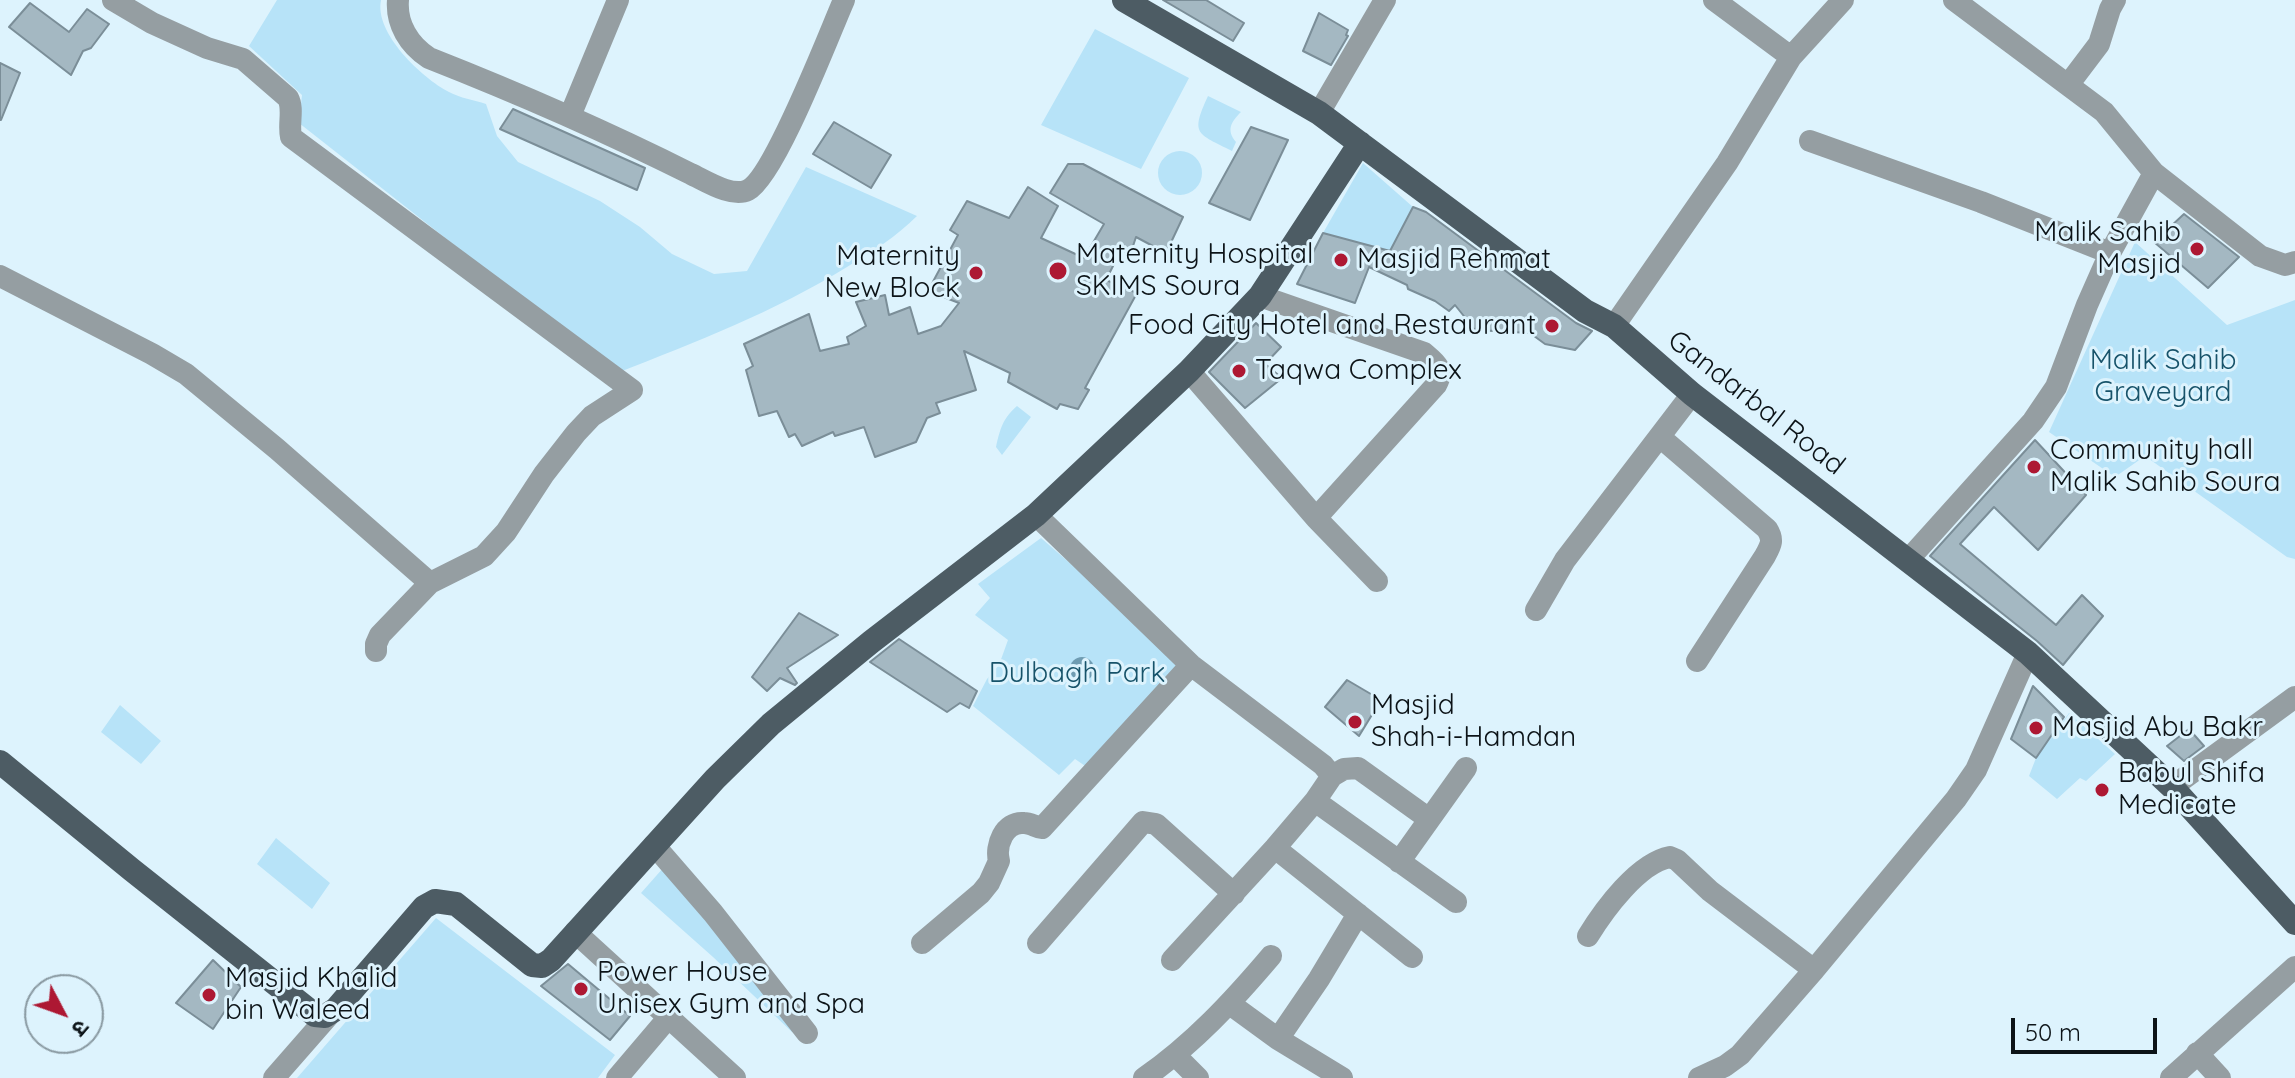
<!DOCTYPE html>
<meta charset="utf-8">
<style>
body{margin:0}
#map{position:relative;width:2295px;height:1078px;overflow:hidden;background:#ddf3fd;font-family:Quicksand,"Noto Sans Devanagari",sans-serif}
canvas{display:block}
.north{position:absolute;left:24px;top:974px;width:80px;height:80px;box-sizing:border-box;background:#ddf3fd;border:2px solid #8999a1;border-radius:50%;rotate:131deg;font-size:22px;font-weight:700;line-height:32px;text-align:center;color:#0c1317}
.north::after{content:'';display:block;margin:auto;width:28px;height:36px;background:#ad1833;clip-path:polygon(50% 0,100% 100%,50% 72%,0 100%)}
.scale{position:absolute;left:2011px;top:1018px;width:146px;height:36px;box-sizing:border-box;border:4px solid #0c1317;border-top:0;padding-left:10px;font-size:24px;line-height:28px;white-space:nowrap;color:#0c1317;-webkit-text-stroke:6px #ddf3fd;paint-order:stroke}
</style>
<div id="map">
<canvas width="2295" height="1078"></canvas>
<div class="north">उ</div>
<div class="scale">50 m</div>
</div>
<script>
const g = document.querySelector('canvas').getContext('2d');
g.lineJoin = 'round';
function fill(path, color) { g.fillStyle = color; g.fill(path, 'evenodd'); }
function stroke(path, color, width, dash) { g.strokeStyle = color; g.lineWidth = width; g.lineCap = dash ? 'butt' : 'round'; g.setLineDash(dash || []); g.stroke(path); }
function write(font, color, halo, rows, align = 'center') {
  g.font = font + ' Quicksand,sans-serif'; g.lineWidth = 6; g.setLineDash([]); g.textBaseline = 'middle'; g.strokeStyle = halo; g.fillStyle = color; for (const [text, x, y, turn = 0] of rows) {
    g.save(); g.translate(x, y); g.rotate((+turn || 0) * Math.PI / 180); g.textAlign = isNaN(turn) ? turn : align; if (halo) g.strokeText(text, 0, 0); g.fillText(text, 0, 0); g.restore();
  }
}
const green = new Path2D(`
 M277 0H381C374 33 422 78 449 92 460 98 474 100 486 104L497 136 518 162 600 201 640 227 672 254 714 274 747 271 806 167 917 216C896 237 873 251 847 267 774 312 696 342 617 373L299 123 302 95 249 46Z
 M1095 29 1189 78 1141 169 1041 125Z
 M1208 96 1241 112C1231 122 1226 130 1236 142L1232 151C1197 133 1190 135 1208 96Z
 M1158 173a22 22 0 1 1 44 0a22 22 0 1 1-44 0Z
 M1363 163 1413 207 1390 251 1323 233Z
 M2135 242 2227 325 2295 300V559L2287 557 2145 456 2115 477 2049 432Z
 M1017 406 1031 417 1002 455 996 447C1000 429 1003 418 1017 406Z
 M1041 538 1186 664 1091 770 1075 759 1059 775 973 706 987 679 999 665 1008 640 975 615 990 598 978 584Z
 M120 705 161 741 141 764 101 732Z
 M2069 713 2115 754 2086 781 2080 778 2057 799 2029 776 2036 758Z
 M276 838 330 883 312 909 257 864Z
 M664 867 800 1034 792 1032 713 957 641 893Z
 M436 918 615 1055 598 1078H297Z`);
const water = new Path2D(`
 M1070 669a12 12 0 1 1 24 0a12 12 0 1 1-24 0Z`);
const building = new Path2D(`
 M1163 0H1206L1244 23 1233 41Z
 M30 3 69 32 87 9 109 24 91 48 83 51 71 75 9 27Z
 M1319 13 1348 30 1346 35 1348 36 1331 65 1303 51Z
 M0 63 20 73 1 120H0Z
 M513 109 645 168 637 190 500 129Z
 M834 122 891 155 871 188 813 154Z
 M1251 127 1288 140 1250 220 1209 203Z
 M1068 164H1083L1183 217 1166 253 1136 237 1130 255 1120 252 1106 280 1137 293 1085 388 1089 390 1078 409 1060 404 1057 409 1008 382 1010 373 964 351 976 390 936 403 940 413 927 418 916 442 875 457 864 427 835 436 833 432 802 446 795 434 789 437 777 411 759 416 746 370 753 366 744 344 809 314 820 351 849 344 847 337 866 326 856 302 885 295 889 315 910 307 918 334 941 326 959 303 928 291 958 235 950 230 967 201 1009 218 1028 187 1058 206 1041 238 1084 258 1104 224 1050 193Z
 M1413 207 1426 212 1576 323 1592 331 1575 350 1545 344 1530 333 1475 330 1455 305 1449 311 1435 301 1408 289 1407 285 1369 267 1355 303 1297 284 1323 233 1390 251Z
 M2184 214 2239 257 2208 288 2154 242Z
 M1256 323 1281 347 1265 364 1282 378 1245 408 1209 372Z
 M2035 440 2086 495 2038 550 1994 507 1960 544 2056 625 2082 595 2103 616 2063 665 2037 641 1930 556Z
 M799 613 838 635 787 668 797 683 795 685 780 678 767 691 752 677Z
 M899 639 977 691 969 708 960 703 947 712 870 662Z
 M1347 680 1381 700 1359 736 1325 707Z
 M2033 686 2064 717 2036 758 2011 739Z
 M2189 729 2204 746 2184 761 2167 746Z
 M213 960 241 987 213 1029 176 1003Z
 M568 964 630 1016 610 1040 541 986Z`);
const street = new Path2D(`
 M113 0 152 23 207 48 243 59 288 98C294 109 288 124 291 137L632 390 592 416 576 433 544 474 506 532 484 556 430 583 380 635 376 644V651
 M398 0C396 24 409 45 429 58 518 93 605 131 691 174 706 181 732 198 748 190 775 176 829 34 844 0
 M1714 0 1791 57
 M1954 0 2104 112 2154 173 2260 256 2285 265 2295 262
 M2068 85 2099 44 2110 9 2115 0
 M1319 113 1385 0
 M570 116 618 0
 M1810 141 1981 202 2110 253
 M0 276 152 354 186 374 277 449 430 583
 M1260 296 1424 353C1436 363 1445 369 1436 385L1316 518
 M1614 326 1727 163 1791 57 1843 0
 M1189 371 1316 518 1377 581
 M1660 437 1767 529C1774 540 1771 545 1765 556L1697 661
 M1036 515 1191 665 1323 765 1332 776 1315 801 1275 848 1172 960
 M1908 560 2033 421 2056 387 2087 305 2110 253 2154 173
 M1536 610 1565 560 1692 394
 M1332 776 1344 769 1358 768 1429 819
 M2172 787 2295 697
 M1315 801 1456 902
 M654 845 713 913 807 1033
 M1275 848 1412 957
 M1399 862 1466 768
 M575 932 735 1078
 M1588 936C1604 910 1638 863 1670 857L1677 860 1710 891 1814 970
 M922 943 981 893 989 883 999 861C995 846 1004 821 1024 823 1030 823 1036 827 1042 828L1191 665
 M1038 943 1143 822 1156 824 1234 894
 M1230 1004 1278 1039 1342 1078
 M1278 1039 1319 979 1358 914
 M2197 1053 2220 1078
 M1176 1056 1198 1078
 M274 1078 330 1014
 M617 1078 668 1018
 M1144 1078C1193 1044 1232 1002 1271 956
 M1699 1078 1725 1066 1740 1055 1814 970 1956 799 1976 770 2028 653
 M2171 1078 2295 967`);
const primary = new Path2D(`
 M1124 0 1319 113 1585 311 1614 326 1692 394 2028 653 2172 787 2295 923
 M0 762 132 870 315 1015 325 1016 336 1009 424 907 435 901 456 904 532 965 542 966 551 960 715 779 771 724 871 642 1036 515 1189 371 1260 296 1360 143`);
const markers = [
 [2197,249,8,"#ad1833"],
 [1341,260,8,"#ad1833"],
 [1058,271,10,"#ad1833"],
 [976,273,8,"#ad1833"],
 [1552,326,8,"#ad1833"],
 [1239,371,8,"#ad1833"],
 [2034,467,8,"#ad1833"],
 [1355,722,8,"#ad1833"],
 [2036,728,8,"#ad1833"],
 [2102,790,8,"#ad1833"],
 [581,989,8,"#ad1833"],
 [209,995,8,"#ad1833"]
];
const poiNames = [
 ["Malik Sahib",2181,233,"right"],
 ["Masjid",2181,265,"right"],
 ["Maternity Hospital",1076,255],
 ["SKIMS Soura",1076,287],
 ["Maternity",960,257,"right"],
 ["New Block",960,289,"right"],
 ["Masjid Rehmat",1357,260],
 ["Food City Hotel and Restaurant",1536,326,"right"],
 ["Taqwa Complex",1255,371],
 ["Community hall",2050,451],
 ["Malik Sahib Soura",2050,483],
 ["Masjid",1371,706],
 ["Shah-i-Hamdan",1371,738],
 ["Masjid Abu Bakr",2052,728],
 ["Babul Shifa",2118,774],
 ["Medicate",2118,806],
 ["Power House",597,973],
 ["Unisex Gym and Spa",597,1005],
 ["Masjid Khalid",225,979],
 ["bin Waleed",225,1011]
];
const parkNames = [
 ["Malik Sahib",2163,361],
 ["Graveyard",2163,393],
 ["Dulbagh Park",1077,674]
];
const streetNames = [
 ["Gandarbal Road",1756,403,38]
];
fill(green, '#b7e3f8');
fill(water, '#6f9cb2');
fill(building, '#a4b8c2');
stroke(building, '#7b8e98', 2);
stroke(street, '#959ea2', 22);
stroke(primary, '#4d5c64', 24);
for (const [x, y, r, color] of markers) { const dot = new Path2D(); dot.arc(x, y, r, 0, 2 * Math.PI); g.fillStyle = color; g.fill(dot); stroke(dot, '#ddf3fd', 3); }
write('28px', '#0c1317', '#ddf3fd', poiNames, 'left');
write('28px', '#17536a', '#ddf3fd', parkNames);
write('28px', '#0c1317', '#ddf3fd', streetNames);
</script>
